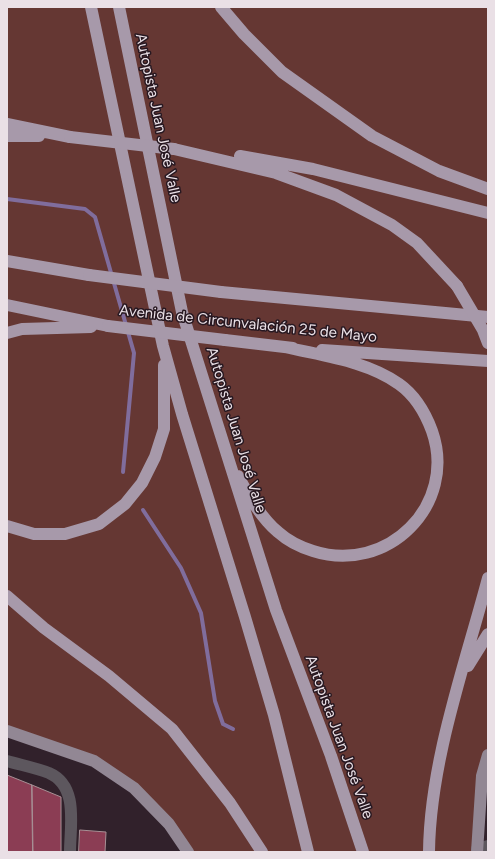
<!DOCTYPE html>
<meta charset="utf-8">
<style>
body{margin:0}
#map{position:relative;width:495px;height:859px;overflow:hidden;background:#31212b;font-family:Figtree,sans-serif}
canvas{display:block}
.frame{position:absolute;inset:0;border:8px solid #eae0e6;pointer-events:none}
</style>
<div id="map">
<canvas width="495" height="859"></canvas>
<div class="frame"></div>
</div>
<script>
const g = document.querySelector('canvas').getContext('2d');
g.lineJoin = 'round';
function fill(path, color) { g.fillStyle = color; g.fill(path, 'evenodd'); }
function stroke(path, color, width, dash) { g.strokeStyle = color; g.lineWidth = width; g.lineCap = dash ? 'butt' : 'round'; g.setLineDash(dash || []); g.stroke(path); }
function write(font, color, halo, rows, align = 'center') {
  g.font = font + ' Figtree,sans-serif'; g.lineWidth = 3; g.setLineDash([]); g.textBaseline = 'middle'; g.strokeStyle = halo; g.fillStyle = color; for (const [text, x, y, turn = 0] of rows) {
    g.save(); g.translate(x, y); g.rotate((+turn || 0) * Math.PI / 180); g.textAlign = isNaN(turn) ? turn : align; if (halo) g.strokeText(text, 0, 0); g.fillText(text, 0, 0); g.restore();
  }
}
const green = new Path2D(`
 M7 7H488V755L476 852H188L169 824 94 761 7 731Z`);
const stream = new Path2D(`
 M7 199 85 209 95 217 134 353 123 472
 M143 510 181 568 201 613 215 701 223 724 233 729`);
const building = new Path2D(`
 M7 775 32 785 33 852H7Z
 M32 785 61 797V852H33Z
 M80 830 106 832 105 852H79Z`);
const minor = new Path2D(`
 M7 761C21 765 36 768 49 773 79 786 70 826 70 852
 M477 849 488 846`);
const major = new Path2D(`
 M7 731 94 761 134 788 169 824 188 852
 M477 852 482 776 488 755`);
const highway = new Path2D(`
 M91 7 163 346 182 414 245 617 274 715 308 852
 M119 7 182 312 276 610 331 756 363 852
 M221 7 244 34 282 72 372 136 439 171 488 189
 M7 124 70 137
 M7 136H39
 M174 149 276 173 336 195 392 225 417 243 457 286
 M240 156 313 169 488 213
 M7 261 89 275
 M221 292 488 317
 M7 305 108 326
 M7 333 22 329 91 327
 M225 340 293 348
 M322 350 488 361
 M238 476C249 496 261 518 278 532 288 541 300 547 313 551 387 575 458 505 432 431 425 412 416 396 399 384 367 361 323 356 285 347
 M7 526 34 534H65L99 524 125 504 142 483 155 457 164 429V365
 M7 596 44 628 109 676 172 729 230 803 262 852
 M468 666 488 634
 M429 852C430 761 465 665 488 578`);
const highwayBridge = new Path2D(`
 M70 137 174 149
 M89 275 221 292
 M457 286 483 330 488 343
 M108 326 225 340`);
const streetNames = [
 ["Autopista Juan José Valle",158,118,78],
 ["Avenida de Circunvalación 25 de Mayo",248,324,6],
 ["Autopista Juan José Valle",236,430,73],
 ["Autopista Juan José Valle",339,737,70]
];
fill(green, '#653733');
stroke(stream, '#806d9d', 4);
fill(building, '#8b3d54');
stroke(building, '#a79095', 1);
stroke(minor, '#5d575e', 12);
stroke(major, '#928794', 12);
stroke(highway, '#a799aa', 12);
stroke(highwayBridge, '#a799aa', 12);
write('15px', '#eae0e6', '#271821', streetNames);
</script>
